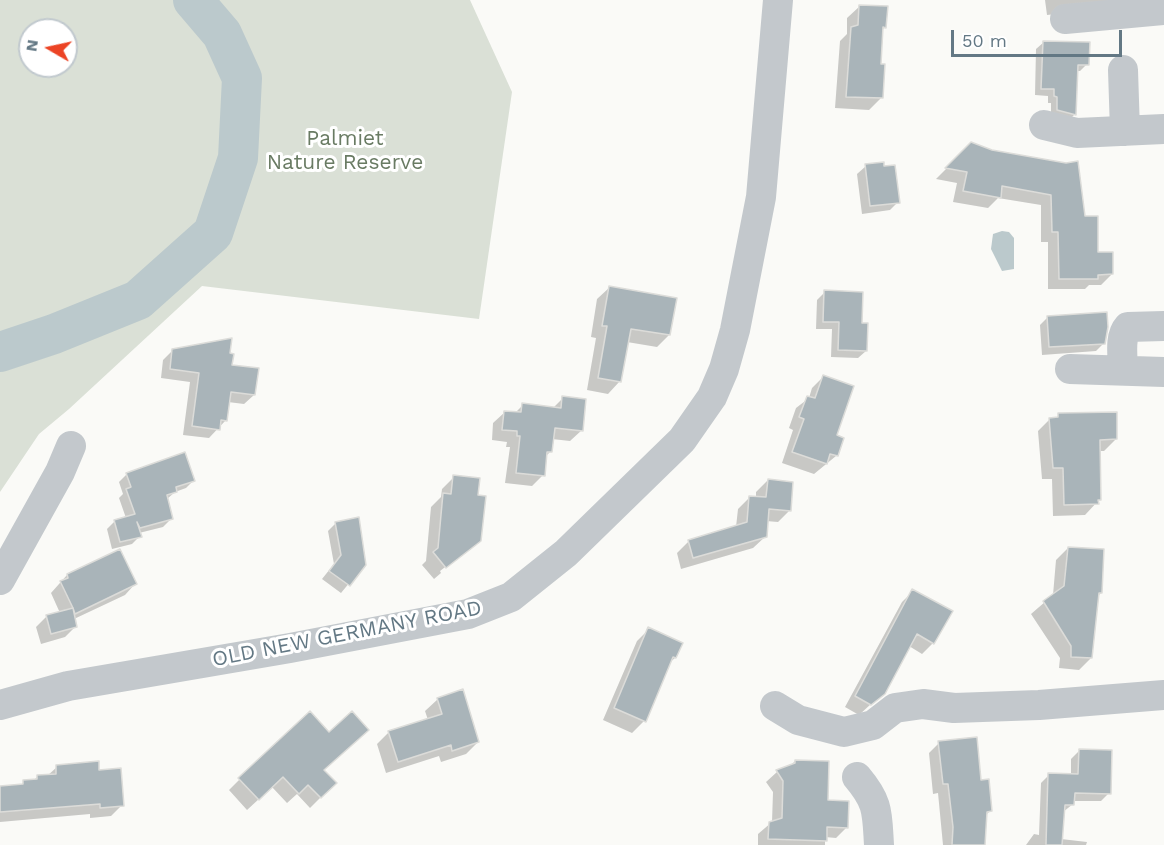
<!DOCTYPE html>
<style>
body{margin:0}
#map{position:relative;width:1164px;height:845px;overflow:hidden;background:#fafaf7;font-family:"Work Sans",sans-serif}
canvas{display:block}
.north{position:absolute;left:18px;top:18px;width:60px;height:60px;box-sizing:border-box;background:#fff;border:2px solid #c1c9ce;border-radius:50%;rotate:279deg;font-size:16px;font-weight:700;line-height:24px;text-align:center;color:#637884}
.north::after{content:'';display:block;margin:auto;width:21px;height:27px;background:#ec4425;clip-path:polygon(50% 0,100% 100%,50% 72%,0 100%)}
.scale{position:absolute;left:951px;top:30px;width:171px;height:27px;box-sizing:border-box;border:3px solid #637884;border-top:0;padding-left:8px;font-size:18px;line-height:21px;white-space:nowrap;color:#637884;-webkit-text-stroke:4px #fff;paint-order:stroke}
</style>
<div id="map">
<canvas width="1164" height="845"></canvas>
<div class="north">N</div>
<div class="scale">50 m</div>
</div>
<script>
const g = document.querySelector('canvas').getContext('2d');
g.lineJoin = 'round';
function fill(path, color) { g.fillStyle = color; g.fill(path, 'evenodd'); }
function stroke(path, color, width, dash) { g.strokeStyle = color; g.lineWidth = width; g.lineCap = dash ? 'butt' : 'round'; g.setLineDash(dash || []); g.stroke(path); }
function write(font, color, halo, rows, align = 'center') {
  g.font = font + ' "Work Sans",sans-serif'; g.lineWidth = 6; g.setLineDash([]); g.textBaseline = 'middle'; g.strokeStyle = halo; g.fillStyle = color; for (const [text, x, y, turn = 0] of rows) {
    g.save(); g.translate(x, y); g.rotate((+turn || 0) * Math.PI / 180); g.textAlign = isNaN(turn) ? turn : align; if (halo) g.strokeText(text, 0, 0); g.fillText(text, 0, 0); g.restore();
  }
}
const green = new Path2D(`
 M0 0H470L512 92 479 319 202 286 69 409 39 434 0 492ZM30 30H66V66H30Z`);
const water = new Path2D(`
 M1002 231 1009 232 1014 238V269L1002 271 991 249 993 234Z`);
const shadow = new Path2D(`
 M1045 0H1109L1101 9 1047 15Z
 M860 6 885 27 882 30 880 65 881 98 869 110 835 108 840 41 847 34V18Z
 M1044 42 1087 64 1080 71H1076L1075 114 1068 121 1051 117V103H1048V96L1035 95 1036 49Z
 M971 144 991 152 1084 217 1097 253 1112 274 1101 285H1089L1085 289H1048V242H1041V205L998 198 988 208 953 202 957 183 936 179Z
 M866 166 898 202 890 210 862 214 857 174Z
 M610 287 669 335 657 347 627 342 620 381 608 394 587 390 596 338 591 337 597 299Z
 M825 292 860 324 866 351 858 358 831 357 832 329H816L817 300Z
 M1048 317 1104 343 1096 351 1042 355 1040 325Z
 M173 350 228 355 230 367 254 395 244 404 228 402 226 420 209 438 183 435 190 382 161 378 163 360Z
 M823 377 835 436 836 456 814 474 782 463 793 430 789 428 796 408 809 398 812 388Z
 M563 398 582 430 570 441 552 439 551 451 545 457 543 475 532 486 505 483 510 447H506L507 442 492 440 493 423 505 412 515 413 523 405 553 408Z
 M1059 415 1116 439 1104 451H1098L1100 499 1085 515 1053 516 1052 479H1042L1038 431 1050 419H1055Z
 M127 474 194 480 186 488 175 492 167 499 171 519 163 527 139 533 140 536 132 544 112 549 107 529 115 521 126 518 119 498 123 494 119 482Z
 M454 477 476 497 480 541 470 550V548L440 571 441 573 434 579 422 565 426 561 431 507 441 497 442 489Z
 M768 480 790 510 778 522 766 521V536L753 548 681 569 677 553 689 541 736 527 738 509 750 497 756 498V492Z
 M336 523 364 565 341 593 322 579 334 564 328 531Z
 M1068 548 1101 593 1098 596 1091 658 1079 670 1059 668 1060 658 1031 614 1053 595 1056 560Z
 M67 575 135 584 125 595 74 619 76 626 65 637 41 644 36 627 47 616 60 613 51 593Z
 M913 591 933 643 922 654 909 646 883 693 859 715 845 707 902 602Z
 M649 629 675 658 668 664 644 721 632 733 603 720 637 641Z
 M438 699 478 742 466 754 441 762 439 756 386 773 377 744 389 732 428 720 425 711Z
 M939 743 980 781 991 810 985 816 983 845H943L938 793 933 794 929 753Z
 M1079 751 1109 793 1101 801H1073V804L1063 812 1061 839 1087 842 1086 845H1026L1034 834 1039 835 1041 783 1049 775H1071V759Z
 M795 761 847 827 836 838 825 837V845H758V834L772 822 773 792 766 782 777 772 790 766Z
 M57 767 98 772 122 805 111 816 90 818V814L0 822V787L20 786 24 782 33 781 37 777 47 776Z
 M323 770 335 783 310 808 297 794 287 803 272 787 247 810 229 790 240 779Z`);
const river = new Path2D(`
 M0 352 54 334 138 300 213 233 238 158 242 78 222 34 193 0`);
const building = new Path2D(`
 M859 5 888 6 886 28 883 27 881 64H885L883 98 846 97 851 27 858 25Z
 M1043 41 1090 42 1089 65H1078L1076 115 1057 110V97L1054 96V89H1041Z
 M971 142 992 150 1066 163 1078 161 1085 216H1098V252H1113V274L1098 275V279H1059L1058 232H1052L1051 195 1002 186 1001 198 963 191 967 172 945 168Z
 M884 162V166L895 165 900 203 870 206 865 164Z
 M609 286 677 298 670 335 631 329 621 382 598 378 607 326H602Z
 M824 290 863 292 862 323H868L867 351 838 350 839 322H823Z
 M1107 312 1108 327 1105 344 1049 347 1047 316Z
 M232 338 230 353 234 354 232 365 259 368 255 395 231 392 227 421 221 420 220 430 192 426 199 373 170 369 172 349Z
 M823 375 854 386 837 435 844 438 838 456 830 454 827 464 792 452 804 419 799 417 807 396 815 398Z
 M562 396 586 399 583 431 555 428 552 452H547L545 476 516 473 520 436H517V431L502 430 504 411 521 412 522 403 561 408Z
 M1117 412V439L1100 440 1101 500H1098L1099 504 1064 505 1063 468H1053L1049 418 1058 417V413Z
 M185 452 195 481 176 487 177 492 167 495 173 519 140 528 137 522 142 537 120 542 114 520 135 514 126 489 131 487 126 473Z
 M453 475 480 478 478 495 486 496 481 541 446 568 433 552 438 548 443 493 451 494Z
 M768 479 793 482 791 511 769 509 767 537 693 558 688 540 747 522 749 496 766 497Z
 M359 517 366 565 350 586 329 571 341 555 335 522Z
 M1068 547 1104 549 1102 593H1099L1092 658 1071 657V646L1043 601 1064 586Z
 M120 549 137 584 75 614 73 608 77 627 51 634 46 615 73 608 60 581 68 578 67 574Z
 M912 589 953 611 934 644 917 634 885 694 871 705 855 696Z
 M648 627 683 643 676 658 673 657 646 722 614 708Z
 M463 689 479 742 452 751 451 745 398 762 388 731 442 714 437 698Z
 M310 711 329 732 352 711 369 730 324 770 337 783 321 798 308 785 299 794 283 777 259 800 238 778Z
 M977 737 981 780 989 779 992 811 987 812 985 845H952L953 827 948 784H943L938 741Z
 M1079 749 1112 750 1111 794 1075 793 1074 805H1065L1062 845H1046L1048 773 1078 774Z
 M795 760 829 761 828 800 849 801 848 828 827 827V841L768 839 769 822 782 818 783 781 776 770 795 763Z
 M99 761V770L121 768 124 806 100 808V804L0 812V786L23 784V780L37 779V775L56 774V765Z`);
const minor = new Path2D(`
 M1065 19 1164 10
 M1123 70 1125 131
 M1044 125 1077 133 1164 129
 M1070 369 1164 372
 M1123 370C1123 357 1119 337 1128 327L1164 326
 M0 580 60 472 71 446
 M0 705 68 686 290 648 468 614 511 597 566 553 682 440 712 397 724 369 735 330 761 197 778 0
 M775 706 798 720 844 732 873 725 895 708 923 704 954 708 1039 705 1164 695
 M857 777C879 803 877 813 879 845`);
const parkNames = [
 ["Palmiet",345,139],
 ["Nature Reserve",345,163]
];
const streetNames = [
 ["OLD NEW GERMANY ROAD",347,634,-11]
];
fill(green, '#dae0d6');
fill(water, '#bbc9cc');
fill(shadow, '#0003');
stroke(river, '#bbc9cc', 40);
fill(building, '#a9b4b9');
stroke(building, '#dcdcd9', 1.5);
stroke(minor, '#c3c8cc', 30);
write('21px', '#697b63', '#fff', parkNames);
write('21px', '#637884', '#fff', streetNames);
</script>
